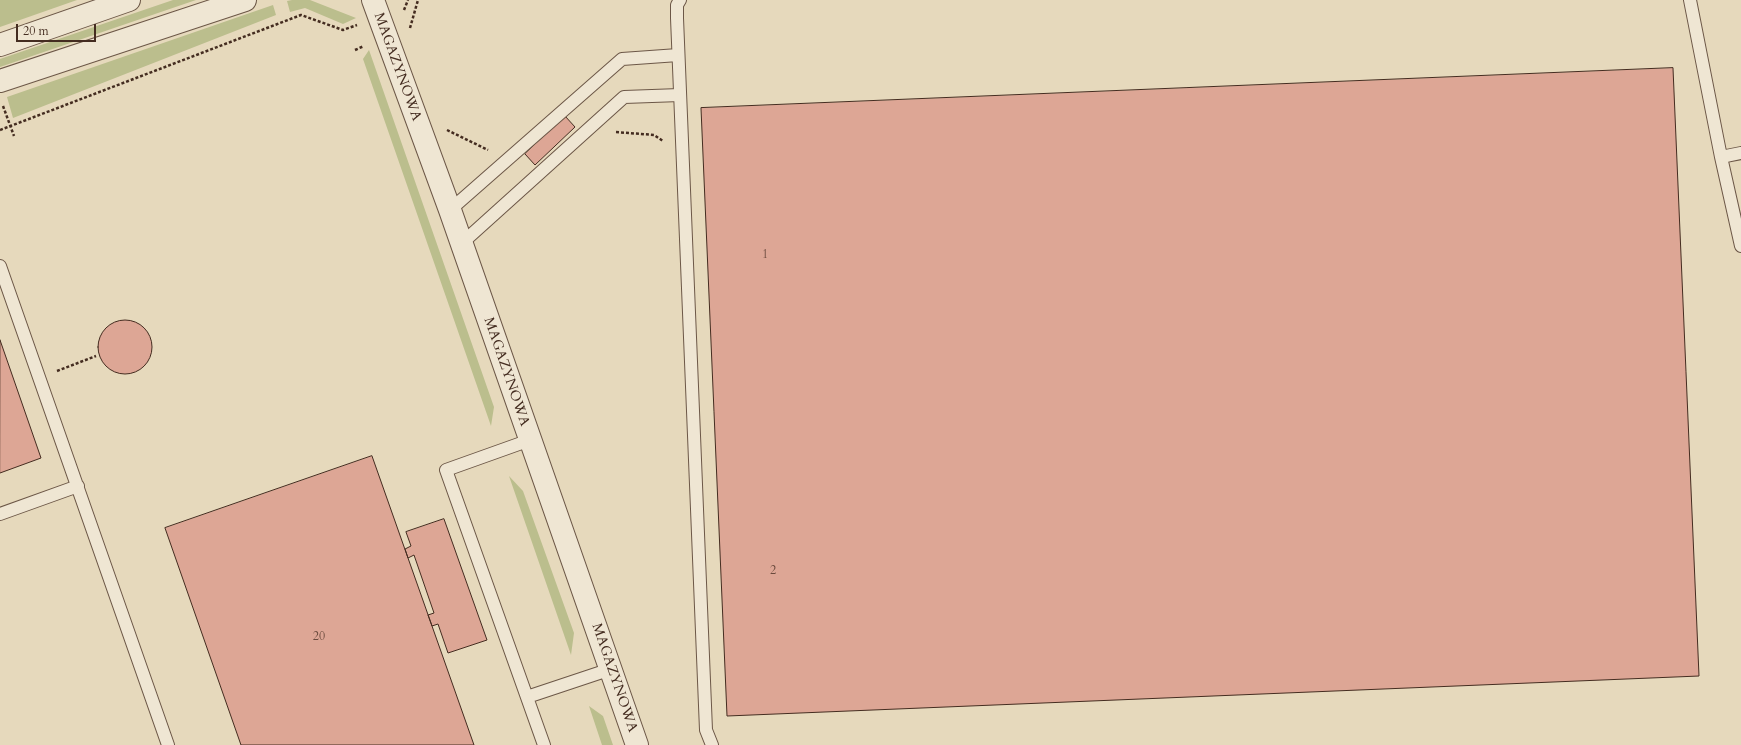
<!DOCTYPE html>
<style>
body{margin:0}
#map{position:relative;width:1741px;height:745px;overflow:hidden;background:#e6d9bc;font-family:Cardo,serif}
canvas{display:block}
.scale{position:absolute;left:16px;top:24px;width:80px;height:18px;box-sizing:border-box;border:2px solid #442c20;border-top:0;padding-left:5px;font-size:12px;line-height:14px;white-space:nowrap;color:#442c20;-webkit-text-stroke:3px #efe6d3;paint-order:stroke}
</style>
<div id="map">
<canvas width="1741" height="745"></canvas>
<div class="scale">20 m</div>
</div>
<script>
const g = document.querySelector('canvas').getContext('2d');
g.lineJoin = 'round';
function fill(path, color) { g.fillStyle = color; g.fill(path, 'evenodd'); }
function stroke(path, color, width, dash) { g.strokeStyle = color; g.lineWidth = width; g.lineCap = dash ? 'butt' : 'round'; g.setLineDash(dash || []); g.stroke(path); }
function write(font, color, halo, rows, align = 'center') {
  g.font = font + ' Cardo,serif'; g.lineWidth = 3; g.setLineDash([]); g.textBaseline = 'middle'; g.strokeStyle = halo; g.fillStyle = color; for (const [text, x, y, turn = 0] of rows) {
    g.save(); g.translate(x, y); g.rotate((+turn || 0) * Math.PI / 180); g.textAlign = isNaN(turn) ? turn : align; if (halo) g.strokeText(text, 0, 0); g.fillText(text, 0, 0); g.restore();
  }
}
const green = new Path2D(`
 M0 0H77L0 27Z
 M173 0H196L0 67V59Z
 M292 0H310L356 18 343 24 305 8 290 12 287 1Z
 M273 5 276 15 13 118 7 97Z
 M369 50 494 407 491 426 363 59Z
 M509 476 523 491 574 633 571 655Z
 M589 706 603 716 613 745H602Z`);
const building = new Path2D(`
 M1673 68 1699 676 727 716 701 108Z
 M565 116 575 127 535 165 525 154Z
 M98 347a27 27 0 1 1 54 0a27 27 0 1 1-54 0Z
 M0 340 41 458 0 473Z
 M372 456 474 745H241L165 528Z
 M444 519 487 640 448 653 438 624 432 626 428 615 434 613 414 555 408 558 405 549 411 546 406 532Z`);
const path = new Path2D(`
 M404 10 408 0
 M410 28 418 0
 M355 50 364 46
 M3 106 14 136
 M0 130 301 15 343 30 357 25
 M447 130 488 150
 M616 132 654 135 663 141
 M57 371 96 356`);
const service = new Path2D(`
 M680 0 677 5V18L706 730 712 745
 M1690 0 1721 157 1741 246
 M1721 157 1741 153
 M450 210 622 59 678 55
 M461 244 624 97 680 95
 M0 266 168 745
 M530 440 446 470 544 745
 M0 514 78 486
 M527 697 611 669`);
const minor = new Path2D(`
 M373 0 450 210 637 745
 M0 45 129 0
 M0 81 245 0`);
const numberNames = [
 ["1",765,255],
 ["2",773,571],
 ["20",319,637]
];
const streetNames = [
 ["MAGAZYNOWA",397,67,70],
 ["MAGAZYNOWA",506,372,71],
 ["MAGAZYNOWA",614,678,71]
];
fill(green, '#bbbe8d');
fill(building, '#dda695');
stroke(building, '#442c20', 1);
stroke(service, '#6c5747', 14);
stroke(minor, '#6c5747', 24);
stroke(path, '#442c20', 2.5, [3, 2]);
stroke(service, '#efe6d3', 12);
stroke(minor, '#efe6d3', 22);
write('12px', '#6a4a3d', null, numberNames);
write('14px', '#442c20', '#efe6d3', streetNames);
</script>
